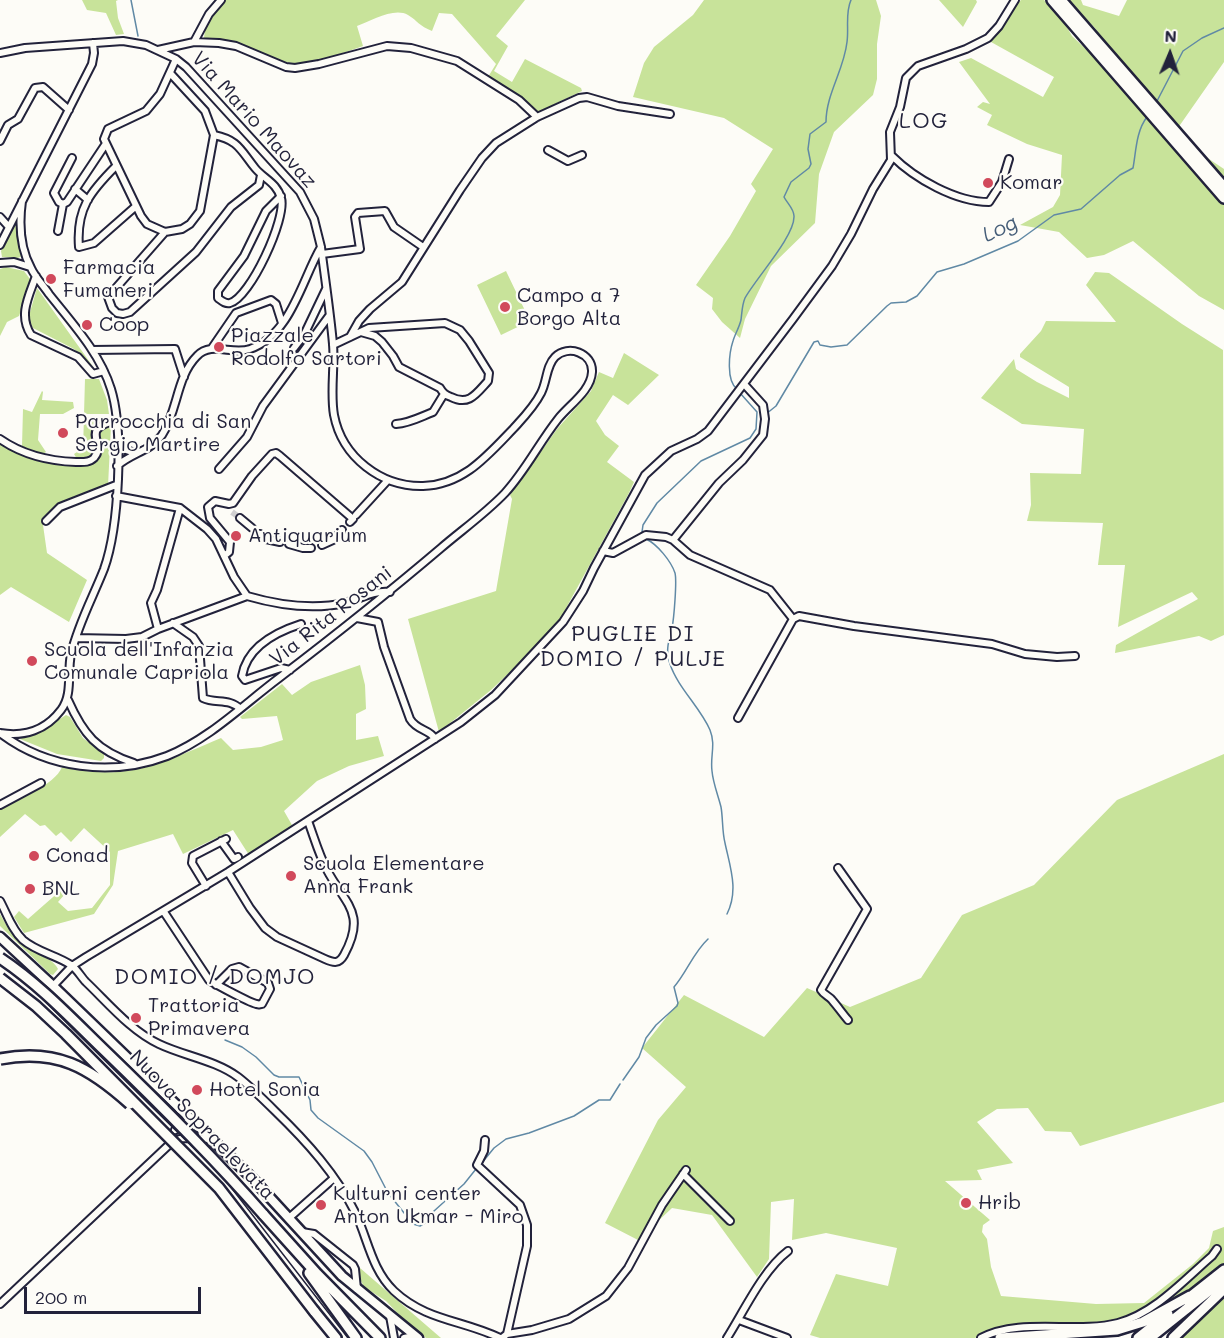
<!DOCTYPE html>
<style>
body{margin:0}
#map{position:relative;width:1224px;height:1338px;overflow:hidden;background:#fdfcf7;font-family:Mali,sans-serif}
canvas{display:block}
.north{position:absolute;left:1140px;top:24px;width:60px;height:60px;-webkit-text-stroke:4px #fdfcf7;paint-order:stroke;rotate:2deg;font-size:16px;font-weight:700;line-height:24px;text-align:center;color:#22223b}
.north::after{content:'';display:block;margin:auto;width:21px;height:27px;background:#22223b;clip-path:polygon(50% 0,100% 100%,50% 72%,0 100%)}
.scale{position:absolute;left:24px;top:1287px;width:177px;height:27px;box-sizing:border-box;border:3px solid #22223b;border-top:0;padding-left:8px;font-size:18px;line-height:21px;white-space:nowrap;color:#22223b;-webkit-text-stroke:4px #fdfcf7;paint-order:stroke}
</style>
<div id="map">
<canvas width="1224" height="1338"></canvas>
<div class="north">N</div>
<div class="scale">200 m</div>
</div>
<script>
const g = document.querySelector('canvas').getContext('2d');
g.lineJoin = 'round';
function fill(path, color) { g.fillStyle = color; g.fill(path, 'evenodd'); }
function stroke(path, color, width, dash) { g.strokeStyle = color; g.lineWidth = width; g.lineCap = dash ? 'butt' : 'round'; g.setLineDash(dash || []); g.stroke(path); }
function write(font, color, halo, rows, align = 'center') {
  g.font = font + ' Mali,sans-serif'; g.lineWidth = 4.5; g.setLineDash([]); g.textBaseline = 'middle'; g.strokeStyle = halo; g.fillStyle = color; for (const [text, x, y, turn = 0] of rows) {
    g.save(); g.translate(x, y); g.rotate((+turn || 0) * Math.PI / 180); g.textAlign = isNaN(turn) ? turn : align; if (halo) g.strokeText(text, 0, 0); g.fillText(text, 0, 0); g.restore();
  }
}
const green = new Path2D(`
 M82 0H118L116 1 118 18 124 34 116 35 106 13 87 10Z
 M224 0H525L496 36 508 46 494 71 512 82 525 59 581 88 582 91 538 112 516 94 488 77 496 64 452 14 439 13 432 31C419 26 418 21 408 15 394 7 371 21 357 26L363 46C342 53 317 64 294 63 281 63 271 56 259 51 240 45 223 40 204 38 205 23 213 11 224 0Z
 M704 0H876L881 16 877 44V79L873 95 834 132 819 174 815 223 771 266 745 319 740 338 722 322 712 309 713 298 696 285 730 236 756 191 751 184 773 149 724 118 633 97 644 63 654 47 693 15Z
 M939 0H976L977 2 963 27Z
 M1021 0H1044L1064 22 1072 36 1092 55 1116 83 1129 70 1105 44 1095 28 1067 0H1081L1083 5 1119 16 1127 0H1224V62L1173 135 1224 169V180L1221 177 1207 187 1224 205V310L1199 296 1133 241 1104 255 1087 258 1059 232 1020 225 1053 207 1060 195 1062 155 1027 144 987 125 992 115 977 107 983 102 990 104 959 62 971 58 1043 97 1054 77 991 42 1001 19Z
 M14 225 17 226 22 256 18 258 2 257 1 251Z
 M6 267 24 271 30 279V283L19 316 7 322 0 336V269Z
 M506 271 530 321 501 335 477 285Z
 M1095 272 1109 273 1182 324 1223 350 1224 635 1211 641 1199 636 1115 653 1116 645 1198 599 1192 592 1118 627 1125 565H1098L1103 523 1027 521 1031 505 1030 473 1081 474 1084 429 1022 424 981 398 1014 359 1016 369 1037 382 1069 398V387L1020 357V354L1041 331 1046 321 1116 322 1086 285Z
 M37 288 94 368 74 349 33 328 28 319Z
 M624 353 659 375 628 405 613 395 596 421 605 435 619 446 607 462 634 482 629 493 559 621 533 650 491 690 439 732 408 619 496 591 512 499 510 495 557 429 591 391 599 372 613 378Z
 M85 379H99L107 400 109 414H84Z
 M42 391 43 392 42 400 73 402 74 408 63 414H40L38 440 46 452 42 455 22 446 23 409 32 412Z
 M84 417H109V419L101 421 93 430V452L90 456 77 459 74 454 83 448Z
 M111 426 108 486 62 502 42 518 47 553 87 580 69 622 11 587 0 595V444C28 457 60 468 91 465 103 458 100 444 100 432L106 427Z
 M360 665 365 685 366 709 356 714V740L378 736 384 756 349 766 317 781 284 811 292 825 249 855 233 830 183 854 173 834 118 851 113 885 94 914 24 933 14 917 19 911 28 919 61 890 65 894 58 902 68 911 92 908 110 885V852L84 828 71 842 61 832 56 836 45 825 40 826 25 814 0 837V809C16 801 55 785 62 767 130 782 161 763 221 738L233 750 261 747 283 740 277 716 242 719 240 717 282 684 292 695 311 682Z
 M66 715 70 717 83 738 104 754V758L101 761 57 754 20 739 22 736 38 733Z
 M1224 754V1102L1080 1146 1071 1132 1045 1131 1028 1108 997 1109 977 1122 1013 1163 977 1170 982 1180 945 1181 990 1220 983 1225 982 1232 987 1239 991 1267 1001 1296 1096 1304 1144 1303 1193 1264 1209 1248 1213 1231 1224 1227V1263L1183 1295 1144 1317 1105 1329 1006 1333 986 1338 1008 1332 1104 1327 1143 1314 1219 1251 1220 1247H1215L1209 1257C1180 1281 1149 1316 1111 1323 1070 1330 1011 1317 975 1338H820L810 1335 836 1274 888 1286 897 1248 826 1233 792 1240 794 1199 771 1202 769 1259 757 1277 712 1215 672 1208 638 1240 605 1223 658 1120 686 1087 642 1048 684 995 764 1037 807 988 850 1007 921 978 962 915 1034 885 1117 800Z
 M0 914C7 927 15 938 27 947 37 955 52 957 58 969L53 975 50 974 0 926Z
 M360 1268 441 1338H426L407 1323 386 1301 364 1287 360 1279Z
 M1224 1295V1338H1177Z`);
const stream = new Path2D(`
 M131 0 138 36
 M1156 103 1183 51 1202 38 1224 28
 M737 389C726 381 729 353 733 341 735 334 739 328 741 320 742 312 742 305 745 298 756 278 795 236 794 216 794 209 787 203 784 197L791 182 809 168 811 164 808 149 810 134 826 122C826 94 844 70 847 42 849 28 845 13 851 0
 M766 414 776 406 814 342 818 341 820 345 831 347 847 345 887 306 891 303 906 302 917 296 937 272 964 264 1018 241 1054 215 1081 209 1120 175 1133 168C1136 152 1136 131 1147 117
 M642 532 643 525 657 503 701 461 750 438 756 429 757 412 740 393
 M646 539C657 544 671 561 675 573 677 581 674 618 672 628 669 640 665 651 670 664 678 688 700 707 710 730 716 745 710 756 712 771 713 783 718 795 721 807 723 818 722 831 725 843 730 867 739 890 727 914
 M225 1040 242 1047 256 1057 274 1075 279 1077H299L310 1100 311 1110 318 1118 364 1151 372 1162 388 1193 413 1224 420 1226 425 1223 434 1211 464 1184 476 1169
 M623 1080 639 1057 646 1038 656 1025 677 1006 678 1003 674 987C687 972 693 953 708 939
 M481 1164 494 1148 506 1139 529 1133 574 1116 599 1100H610L620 1084`);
const minorTunnel = new Path2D(`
 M232 512 240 518`);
const minor = new Path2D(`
 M194 42 209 14 221 0
 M158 50 194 42 219 43 236 46 286 67 295 68 319 64 387 46 411 48 457 61 519 100 537 117
 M0 53 25 48 123 41 146 45 176 59 186 67 300 192 314 219 321 247C325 279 330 311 333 344 335 367 330 392 334 415 342 457 381 487 423 486 463 485 487 456 513 429 523 418 534 407 541 393 547 382 546 366 555 357 568 344 593 353 592 372 591 391 569 405 558 419 539 443 526 470 505 493 486 513 462 530 441 548 388 593 334 636 279 678 243 705 209 739 167 756 112 777 47 769 0 733
 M170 73 205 111 214 135 200 211 190 224 182 229 165 232 108 297 112 308 117 313 123 314 130 312 196 252 231 207 259 185 261 175
 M214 135C238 140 240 149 255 168 264 179 277 183 281 198 287 218 250 298 230 303 225 304 222 301 218 298V291L244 256 266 211 281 196
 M0 141 8 125 18 119 35 88 43 87 69 110
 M548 150 568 161 582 155
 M892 156C915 179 956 202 989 202L1002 182 1009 159
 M72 158 54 193 59 202 63 204 67 202 105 145
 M116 166C90 192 76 209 79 247L94 243 135 207
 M75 189 88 200
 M0 217 9 227
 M58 231 63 204
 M165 232 147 224 141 216 104 139 108 129 146 111 160 94 176 59
 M0 245 92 64 94 53 93 43
 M322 254 360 249 355 217 358 213 385 211 394 227 423 247
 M0 263 14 262 30 267
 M36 276C29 296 18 315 31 335L78 357 93 374 104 371
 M350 337 359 321 370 309 402 282 460 190 482 158 496 143 537 117 579 98 587 97 618 106 670 114
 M333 345 369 328 445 323 460 330 469 341 489 373 488 381C476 394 469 406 451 397 445 395 443 393 440 388L399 367 393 356 382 342 375 336 361 332
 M212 348 236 313 271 300 276 304 282 323
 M294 348 304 335 326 289
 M92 350 175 349 184 377
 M396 424C410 423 420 417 433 412L444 394
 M0 439C23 455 48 461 76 462 82 462 89 463 94 458 108 442 77 430 117 420
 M118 444 123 449 135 453
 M117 466C131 453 151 451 162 435 178 411 176 377 197 356 211 341 232 355 250 349 291 335 302 279 321 247
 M219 469 247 437 263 406 329 316
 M116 496 180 508 207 529 216 539 234 577 247 596C278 605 313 610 345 603 360 599 374 590 390 592
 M356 515 388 480
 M240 518 252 528
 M46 521 60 507 116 485
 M260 534 266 539 280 542
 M673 540 719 483 743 460 763 435 765 419 763 405 744 384
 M289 544 303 548H311
 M322 545 333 540 342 530
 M603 551 613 553 646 535 666 537 673 540 690 555 770 590 793 619
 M224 556 229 552 230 542 210 518 208 507 215 501 229 504 233 503 252 476 272 454 276 453 280 456 353 519 350 522
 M357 618 378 622 384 647 410 719C417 731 430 729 435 739
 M793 619 799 616 854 626 992 644 1025 654 1057 657 1075 656
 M173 623 193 637 199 646 203 698C215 704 230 698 240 709
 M158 629 151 603 157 590 180 508
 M76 638 126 639 142 637 158 629 247 596
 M290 670 281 668 245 680 242 676C247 647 276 632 301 624
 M68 700C83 734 97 751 134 763
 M738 718 793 619
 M0 733C24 737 46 730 61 710 73 695 67 672 71 654 78 624 93 597 104 569 119 527 124 431 111 389 100 353 72 323 49 294 43 285 35 277 31 268 20 248 19 223 22 201
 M0 805 41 783
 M221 841 234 859 238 857
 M838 868 867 909 821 990C824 995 829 996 832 1000 838 1007 842 1013 848 1020
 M228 872 250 908 265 928 277 937 325 959C334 963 339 964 344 955 367 913 345 904 327 870 319 855 314 837 308 821
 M206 886 192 863 193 856 226 839
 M0 901C7 914 12 930 23 940 37 952 56 955 71 965 77 969 81 977 86 982 108 1003 131 1031 159 1044 184 1056 215 1060 238 1077 251 1087 263 1099 275 1111 307 1142 336 1174 356 1214 368 1240 372 1270 394 1291 426 1321 463 1320 500 1338
 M164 912 209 980C215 984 252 1004 257 1004 258 1005 260 1004 262 1004L270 989 268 983 239 967 232 969 216 985
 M53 986 72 966 86 957 228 872 461 722 495 695 563 622 583 591 594 568 645 475 671 451 697 439 708 431 793 319 832 266 851 234 873 189 891 160 890 132 900 107 906 78 918 66 966 49 988 38 999 26 1015 0
 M175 1130 180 1124 193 1121 190 1132 186 1136
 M485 1140 484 1151 477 1165 520 1205 527 1225V1246L507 1334
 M683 1174 730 1221
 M289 1218 334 1178
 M302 1232 314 1234 353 1265 355 1269 357 1289
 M0 1304 173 1141 183 1138 210 1139
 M390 1316 394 1338
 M739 1320 787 1338
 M404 1338 414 1336 415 1338
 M502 1338 507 1334 532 1330 569 1319 606 1296 628 1268 662 1205 686 1170
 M727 1338C744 1311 763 1270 788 1251
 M981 1338C1021 1317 1075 1334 1118 1323 1155 1313 1184 1280 1212 1256L1217 1249`);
const major = new Path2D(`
 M0 937 53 986 251 1177 342 1276 418 1338`);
const highway = new Path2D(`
 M1052 0 1224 198
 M1061 0 1224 187
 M263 1214 317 1274 380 1338
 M309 1273 356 1338
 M1186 1300 1224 1270
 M314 1311 336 1338
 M1000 1338 1117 1330 1143 1322 1190 1296
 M1138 1338 1168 1314
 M1150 1338 1224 1279
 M1173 1338 1224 1289`);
const rail = new Path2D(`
 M10 967 223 1177 348 1338`);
const highwayBridge = new Path2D(`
 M0 958C39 984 70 1017 103 1049 158 1102 213 1157 263 1214
 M0 978 36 1006 66 1034 219 1188 314 1311
 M0 1059C56 1048 89 1067 130 1104`);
const markers = [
 [988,183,6,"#d1495b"],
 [51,279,6,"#d1495b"],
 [505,307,6,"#d1495b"],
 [87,325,6,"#d1495b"],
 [219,347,6,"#d1495b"],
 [63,433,6,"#d1495b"],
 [236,536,6,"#d1495b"],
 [32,661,6,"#d1495b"],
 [34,856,6,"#d1495b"],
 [291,876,6,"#d1495b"],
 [30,889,6,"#d1495b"],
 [136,1018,6,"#d1495b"],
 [197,1090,6,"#d1495b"],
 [966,1203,6,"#d1495b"],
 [321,1205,6,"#d1495b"]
];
const streetNames = [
 ["Via Mario Maovaz",254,120,48],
 ["Via Rita Rosani",331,616,-38],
 ["Nuova Sopraelevata",202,1125,46]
];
const poiNames = [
 ["Komar",1000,183],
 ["Farmacia",63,268],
 ["Fumaneri",63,291],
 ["Campo a 7",517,296],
 ["Borgo Alta",517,319],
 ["Coop",99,325],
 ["Piazzale",231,336],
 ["Rodolfo Sartori",231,359],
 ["Parrocchia di San",75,422],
 ["Sergio Martire",75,445],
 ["Antiquarium",248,536],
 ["Scuola dell'Infanzia",44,650],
 ["Comunale Capriola",44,673],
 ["Conad",46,856],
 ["Scuola Elementare",303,864],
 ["Anna Frank",303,887],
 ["BNL",42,889],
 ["Trattoria",148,1006],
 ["Primavera",148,1029],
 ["Hotel Sonia",209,1090],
 ["Kulturni center",333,1194],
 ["Anton Ukmar - Miro",333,1217],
 ["Hrib",978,1203]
];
const waterNames = [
 ["Log",1000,229,-25]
];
const quarterNames = [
 ["LOG",924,121],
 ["PUGLIE DI",633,634],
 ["DOMIO / PULJE",633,659],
 ["DOMIO / DOMJO",215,977]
];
fill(green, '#c8e39a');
stroke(stream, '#6089a5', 1.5);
stroke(minorTunnel, '#d1d0d1', 6, [6, 3]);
stroke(minor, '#22223b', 10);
stroke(major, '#22223b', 13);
stroke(highway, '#22223b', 14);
stroke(minor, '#fdfcf7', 6);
stroke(major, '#fdfcf7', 8);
stroke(highway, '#fdfcf7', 9);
stroke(rail, '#22223b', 1.5);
stroke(highwayBridge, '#22223b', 14, []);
stroke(highwayBridge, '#fdfcf7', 9);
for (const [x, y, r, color] of markers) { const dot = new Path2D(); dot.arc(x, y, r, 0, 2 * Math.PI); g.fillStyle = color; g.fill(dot); stroke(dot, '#fdfcf7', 2); }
write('20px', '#22223b', '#fdfcf7', streetNames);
write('20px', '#22223b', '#fdfcf7', poiNames, 'left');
write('italic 21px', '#465e79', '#fdfcf7', waterNames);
g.letterSpacing = '1.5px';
write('22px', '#22223b', '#fdfcf7', quarterNames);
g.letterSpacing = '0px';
</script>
